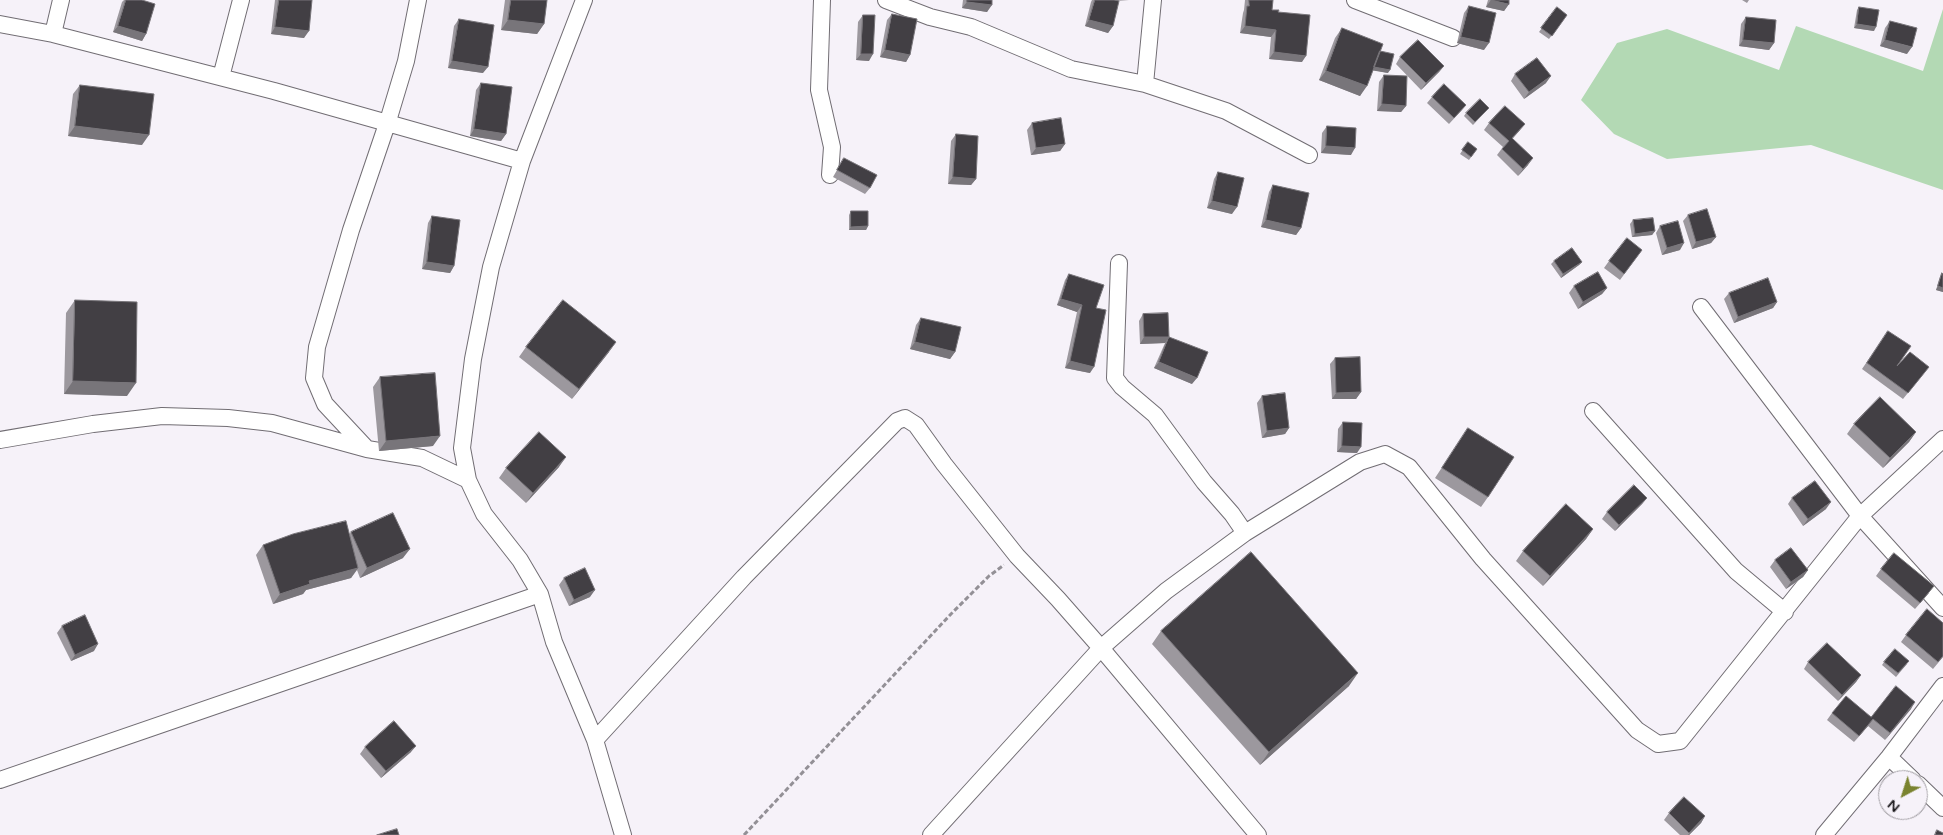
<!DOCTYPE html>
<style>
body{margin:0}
#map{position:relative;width:1943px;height:835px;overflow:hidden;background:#f6f2f9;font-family:"Varela Round",sans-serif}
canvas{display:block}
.north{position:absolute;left:1878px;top:770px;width:50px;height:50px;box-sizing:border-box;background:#f6f2f9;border:1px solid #9e9ba0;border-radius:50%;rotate:220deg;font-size:14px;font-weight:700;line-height:20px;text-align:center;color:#1a181b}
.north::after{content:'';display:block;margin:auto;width:18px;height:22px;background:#7a832f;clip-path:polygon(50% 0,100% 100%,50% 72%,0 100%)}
</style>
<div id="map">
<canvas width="1943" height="835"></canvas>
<div class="north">N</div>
</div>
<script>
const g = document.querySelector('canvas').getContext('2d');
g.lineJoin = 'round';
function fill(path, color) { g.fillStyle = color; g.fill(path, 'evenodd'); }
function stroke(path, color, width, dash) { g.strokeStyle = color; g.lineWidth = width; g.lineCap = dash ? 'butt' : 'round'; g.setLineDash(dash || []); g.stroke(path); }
const green = new Path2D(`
 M1943 9V190L1811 145 1667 159 1614 134 1581 100 1617 43 1667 29 1779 70 1796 26 1923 71Z`);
const path = new Path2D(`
 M744 835 951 614 989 576 1004 565`);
const street = new Path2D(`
 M584 0 522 161 491 267 473 359 462 448 468 480 484 514 520 560 540 594 554 642 595 740 623 835
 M822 0 819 90 832 147 830 175
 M886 0 930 17 971 27 1071 69 1145 84 1226 111 1309 155
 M1355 0 1453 38
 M0 24 53 34 274 91 522 161
 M53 34 61 0
 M221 77 241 0
 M1145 84 1153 0
 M1119 263 1115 378 1122 387 1155 415 1204 482 1232 514 1245 533
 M1701 307 1860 516 1943 608
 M1593 411 1736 571 1785 612
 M0 440 93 424 162 416 228 418 272 423 367 449 422 458 468 480
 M367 449 325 404 314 378 317 347 351 230 388 121 406 61 418 0
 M595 740 744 577 897 421 905 418 916 425 944 464 1017 556 1058 599 1101 648 1258 835
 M1889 757 1913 780
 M0 780 540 594
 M1918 784 1943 808
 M931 835 1101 648 1166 591 1245 533 1360 462 1385 454 1409 467 1483 559 1637 730 1658 744 1680 741 1860 516 1943 439
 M1824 835 1889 757 1943 686`);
const wall = new Path2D(`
 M124 0H142L146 34 142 41 113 32 122 2Z
 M275 0H312L304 38 271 34Z
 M505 0H547L544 24 537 34 501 30Z
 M963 0H992L987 12 962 8Z
 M1092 0H1129L1116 1 1113 26 1108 33 1085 26 1091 2Z
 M1245 0H1273L1272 10 1278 12 1302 62 1269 59 1271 37 1240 33 1243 13 1244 10Z
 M1488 0H1509V4L1504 11 1486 7Z
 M1742 0H1749L1747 3Z
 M1469 6 1484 50 1457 43 1464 13Z
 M1557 7 1567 15 1549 39 1539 32Z
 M1859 7 1874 31 1854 28 1857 10Z
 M892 14 910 55 906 62 880 57 887 20Z
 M863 15 869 61 856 60 858 22Z
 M1746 17 1774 43 1769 50 1739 46 1741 24Z
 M459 19 483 73 448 68 454 26Z
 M1890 21 1907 54 1880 46 1885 28Z
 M1342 28 1380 51 1388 73 1373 70 1360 96 1319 80 1335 38Z
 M1400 57 1444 66 1439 72 1421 90 1396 64Z
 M1515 74 1546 83 1524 99 1511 81Z
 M1384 75 1406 106 1401 112 1377 111 1379 82Z
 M481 83 506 134 501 141 470 136 476 90Z
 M80 85 142 145 68 136 73 94Z
 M1432 97 1466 105 1461 111 1449 124 1427 103Z
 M1486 111 1473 125 1464 116 1466 113Z
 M1032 123 1065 144 1060 151 1031 155 1027 130Z
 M1489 123 1520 130 1512 139 1528 165 1518 176 1497 155 1503 147 1484 130Z
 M1327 126 1351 155 1321 153 1322 133Z
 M956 134 976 179 971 185 948 184 951 141Z
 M1468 142 1477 149 1469 160 1460 154Z
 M844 158 870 188 865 194 833 177Z
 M1218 172 1232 214 1207 208 1214 179Z
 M1273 185 1301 228 1296 235 1261 227 1269 192Z
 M851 211 868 226 866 230H849V215Z
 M1688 215 1716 237 1711 243 1692 249 1683 221Z
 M432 216 454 266 450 273 422 269 428 223Z
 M1633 220 1655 231 1652 235 1632 237 1630 224Z
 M1660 226 1680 250 1662 255 1656 233Z
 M1642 250 1620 280 1604 268 1609 261Z
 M1554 261 1582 262 1579 265 1561 278 1551 264Z
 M1942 273 1943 292 1936 290 1940 277Z
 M1069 274 1096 308 1090 373 1065 368 1077 312 1057 305 1065 280Z
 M1574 286 1607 288 1602 294 1578 309 1569 293Z
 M1729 293 1777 302 1773 308 1734 323 1724 299Z
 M75 300 127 396 64 394 66 313Z
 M1143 314 1169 337 1192 384 1154 368 1165 343 1140 344 1139 321Z
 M921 318 955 352 950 359 910 349 916 325Z
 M1888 331 1897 366 1924 373 1903 399 1862 369Z
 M526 347 609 352 572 399 519 357Z
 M1335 358 1361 392 1356 399H1332L1330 364Z
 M380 377 433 446 379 451 373 387Z
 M1262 396 1289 428 1285 434 1262 438 1257 403Z
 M1343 422 1357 453 1337 452 1338 429Z
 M1854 424 1916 432 1909 442 1883 468 1847 434Z
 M1468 428 1488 497 1481 507 1435 478Z
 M559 467 526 503 499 478 506 468Z
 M1647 498 1642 504 1615 531 1602 519 1607 512Z
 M1792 498 1826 509 1803 526 1788 504Z
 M1593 529 1586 539 1543 586 1516 561 1523 551Z
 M351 532 403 558 360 578 357 570 351 578 306 590 303 594 273 604 256 555 263 545 349 535Z
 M1775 560 1808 570 1803 577 1786 589 1770 567Z
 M1881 569 1929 593 1915 609 1876 576Z
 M564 578 590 597 569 606 559 585Z
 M1943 623V657L1933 669 1901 642 1906 635Z
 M62 626 94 651 71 661 57 633Z
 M1161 631 1349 686 1260 765 1152 644Z
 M1808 662 1861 675 1856 682 1838 701 1804 669Z
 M1884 662 1907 664 1896 677 1882 665Z
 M1911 709 1885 740 1868 726 1854 742 1827 720 1832 713 1871 717Z
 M365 747 411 752 381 778 360 754Z
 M1669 813 1705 816 1701 823 1689 835H1680L1664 820Z`);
const shadedWall = new Path2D(`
 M1491 0 1509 4 1504 11 1486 7Z
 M967 2 992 5 987 12 962 8Z
 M508 20 544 24 537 34 501 30Z
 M1089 20 1113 26 1108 33 1085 26Z
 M1857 24 1876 27 1874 31 1854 28Z
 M118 26 146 34 142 41 113 32Z
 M1245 26 1276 30 1271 37 1240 33Z
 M275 27 309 31 304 38 271 34Z
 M1461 37 1489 43 1484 50 1457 43Z
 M1743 40 1774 43 1769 50 1739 46Z
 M1885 40 1912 47 1907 54 1880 46Z
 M885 50 910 55 906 62 880 57Z
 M1274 52 1306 56 1302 62 1269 59Z
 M861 54H873L869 61 856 60Z
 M452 61 488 67 483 73 448 68Z
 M1372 66 1390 70 1388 73 1370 70Z
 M1444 66 1439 72 1421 90 1426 83Z
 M1326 71 1367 86 1360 96 1319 80Z
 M1551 76 1546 83 1524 99 1529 92Z
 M1382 104 1406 106 1401 112 1377 111Z
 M1525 124 1520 130 1507 145 1512 138Z
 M75 126 149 135 142 145 68 136Z
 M474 129 506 134 501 141 470 136Z
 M1065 144 1060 151 1031 155 1036 148Z
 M1326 146 1355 148 1351 155 1321 153Z
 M1533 158 1528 165 1518 176 1523 169Z
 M953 177 976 179 971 185 948 184Z
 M1212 201 1237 207 1232 214 1207 208Z
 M1266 220 1301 228 1296 235 1261 227Z
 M868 226 866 230H849L851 227Z
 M1655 231 1652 235 1632 237 1635 234Z
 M1716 237 1711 243 1692 249 1696 242Z
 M1684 243 1680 250 1662 255 1667 248Z
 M427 262 454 266 450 273 422 269Z
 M1582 262 1579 265 1561 278 1563 274Z
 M1938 286 1943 288V292L1936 290Z
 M1607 288 1602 294 1578 309 1583 302Z
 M1061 299 1082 305 1077 312 1057 305Z
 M1777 302 1773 308 1734 323 1738 317Z
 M1144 337H1169L1165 343 1140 344Z
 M616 342 609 352 572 399 579 389Z
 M915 342 955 352 950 359 910 349Z
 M1070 361 1094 367 1090 373 1065 368Z
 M1159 362 1197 378 1192 384 1154 368Z
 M73 381 136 383 127 396 64 394Z
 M1361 392 1356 399H1332L1336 393Z
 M1289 428 1285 434 1262 438 1267 431Z
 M1916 432 1909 442 1883 468 1890 458Z
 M440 436 433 446 379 451 386 441Z
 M1342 446 1361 447 1357 453 1337 452Z
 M566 457 559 467 526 503 533 493Z
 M1647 498 1642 504 1615 531 1619 525Z
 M1831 502 1826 509 1803 526 1808 519Z
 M1593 529 1586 539 1543 586 1550 576Z
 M410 549 403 558 360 578 367 568Z
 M358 568 351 578 306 590 303 594 273 604 280 594 309 581Z
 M1808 570 1803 577 1786 589 1791 582Z
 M595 590 590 597 569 606 574 600Z
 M98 644 94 651 71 661 75 655Z
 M1358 673 1349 686 1260 765 1269 752Z
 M1861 675 1856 682 1838 701 1842 695Z
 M1915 702 1911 709 1885 740 1890 733Z
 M1873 719 1868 726 1854 742 1859 736Z
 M416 746 411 752 381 778 386 771Z
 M1705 816 1701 823 1689 835H1688Z`);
const building = new Path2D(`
 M126 0H142L155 4 146 34 118 26Z
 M279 0H312L309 31 275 27Z
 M511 0H547L544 24 508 20Z
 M967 0H992V5L967 2Z
 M1095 0H1114L1119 1 1113 26 1089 20Z
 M1249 0H1273L1272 10H1279L1278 12 1310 15 1306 56 1274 52 1276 30 1245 26 1247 6H1249Z
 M1491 0H1509V4Z
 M1469 6 1496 13 1489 43 1461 37Z
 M1557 7 1567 15 1552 36 1541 28Z
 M1859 7 1879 10 1876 27 1857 24Z
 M892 14 917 19 910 55 885 50Z
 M863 15H875L873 54H861Z
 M1746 17 1776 20 1774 43 1743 40Z
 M459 19 494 25 488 67 452 61Z
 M1890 21 1917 28 1912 47 1885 40Z
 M1342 28 1383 44 1367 86 1326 71Z
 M1418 40 1444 66 1426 83 1400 57Z
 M1380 51 1394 54 1390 70 1374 67Z
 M1537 58 1551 76 1529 92 1515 74Z
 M1384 75 1407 76 1406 106 1382 104Z
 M481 83 512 87 506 134 474 129Z
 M1444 84 1466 105 1454 118 1432 97Z
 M80 85 154 94 149 135 75 126Z
 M1480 99 1489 108 1475 122 1466 113Z
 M1505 106 1525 124 1512 138 1533 158 1523 169 1502 149 1509 141 1489 123Z
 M1061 118 1065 144 1036 148 1032 123Z
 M1327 126 1356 128 1355 148 1326 146Z
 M956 134 978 136 976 179 953 177Z
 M1468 142 1477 149 1471 157 1462 150Z
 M844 158 877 175 870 188 837 170Z
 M1218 172 1244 178 1237 207 1212 201Z
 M1273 185 1309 193 1301 228 1266 220Z
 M1707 209 1716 237 1696 242 1688 215Z
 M851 211H868V226L851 227Z
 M432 216 460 220 454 266 427 262Z
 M1653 218 1655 231 1635 234 1633 220Z
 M1678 221 1684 243 1667 248 1660 226Z
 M1627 238 1642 250 1624 274 1609 261Z
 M1572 248 1582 262 1563 274 1554 261Z
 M1598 272 1607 288 1583 302 1574 286Z
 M1942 273 1943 274V288L1938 286Z
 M1069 274 1104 285 1096 308 1106 310 1094 367 1070 361 1082 305 1061 299Z
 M1768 278 1777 302 1738 317 1729 293Z
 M75 300 137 302 136 383 73 381Z
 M563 300 616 342 579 389 526 347Z
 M1168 313 1169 337H1144L1143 314Z
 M921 318 961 327 955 352 915 342Z
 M1888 331 1911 346 1897 366 1910 352 1929 367 1908 393 1867 363Z
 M1169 337 1208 352 1197 378 1159 362Z
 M1360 357 1361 392 1336 393 1335 358Z
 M435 373 440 436 386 441 380 377Z
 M1285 393 1289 428 1267 431 1262 396Z
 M1880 397 1916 432 1890 458 1854 424Z
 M1343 422 1362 423 1361 447 1342 446Z
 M1468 428 1514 457 1488 497 1442 468Z
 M539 432 566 457 533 493 506 468Z
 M1815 481 1831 502 1808 519 1792 498Z
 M1634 485 1647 498 1619 525 1607 512Z
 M1566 504 1593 529 1550 576 1523 551Z
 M393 513 410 549 367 568 351 532Z
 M346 521 358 568 309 581 310 584 280 594 263 545 293 534Z
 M1791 548 1808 570 1791 582 1775 560Z
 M1251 552 1358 673 1269 752 1161 631Z
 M1894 553 1934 586 1920 603 1881 569Z
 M585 568 595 590 574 600 564 578Z
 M1927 609 1943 623V656L1938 662 1906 635Z
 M85 615 98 644 75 655 62 626Z
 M1827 643 1861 675 1842 695 1808 662Z
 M1895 649 1909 661 1898 673 1884 662Z
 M1896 686 1915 702 1890 733 1873 719 1859 736 1832 713 1846 696 1871 717Z
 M394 721 416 746 386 771 365 747Z
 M1684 797 1705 816 1689 833 1669 813Z
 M397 829 399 835H377Z
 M1937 830 1943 833V835H1935Z`);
fill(green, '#b3d9b4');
stroke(street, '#716d73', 18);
stroke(path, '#939096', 3, [5, 2.5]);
stroke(street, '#fff', 16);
fill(wall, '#9c989e');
fill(shadedWall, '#78757a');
fill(building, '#423f44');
stroke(building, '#78757a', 1);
</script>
